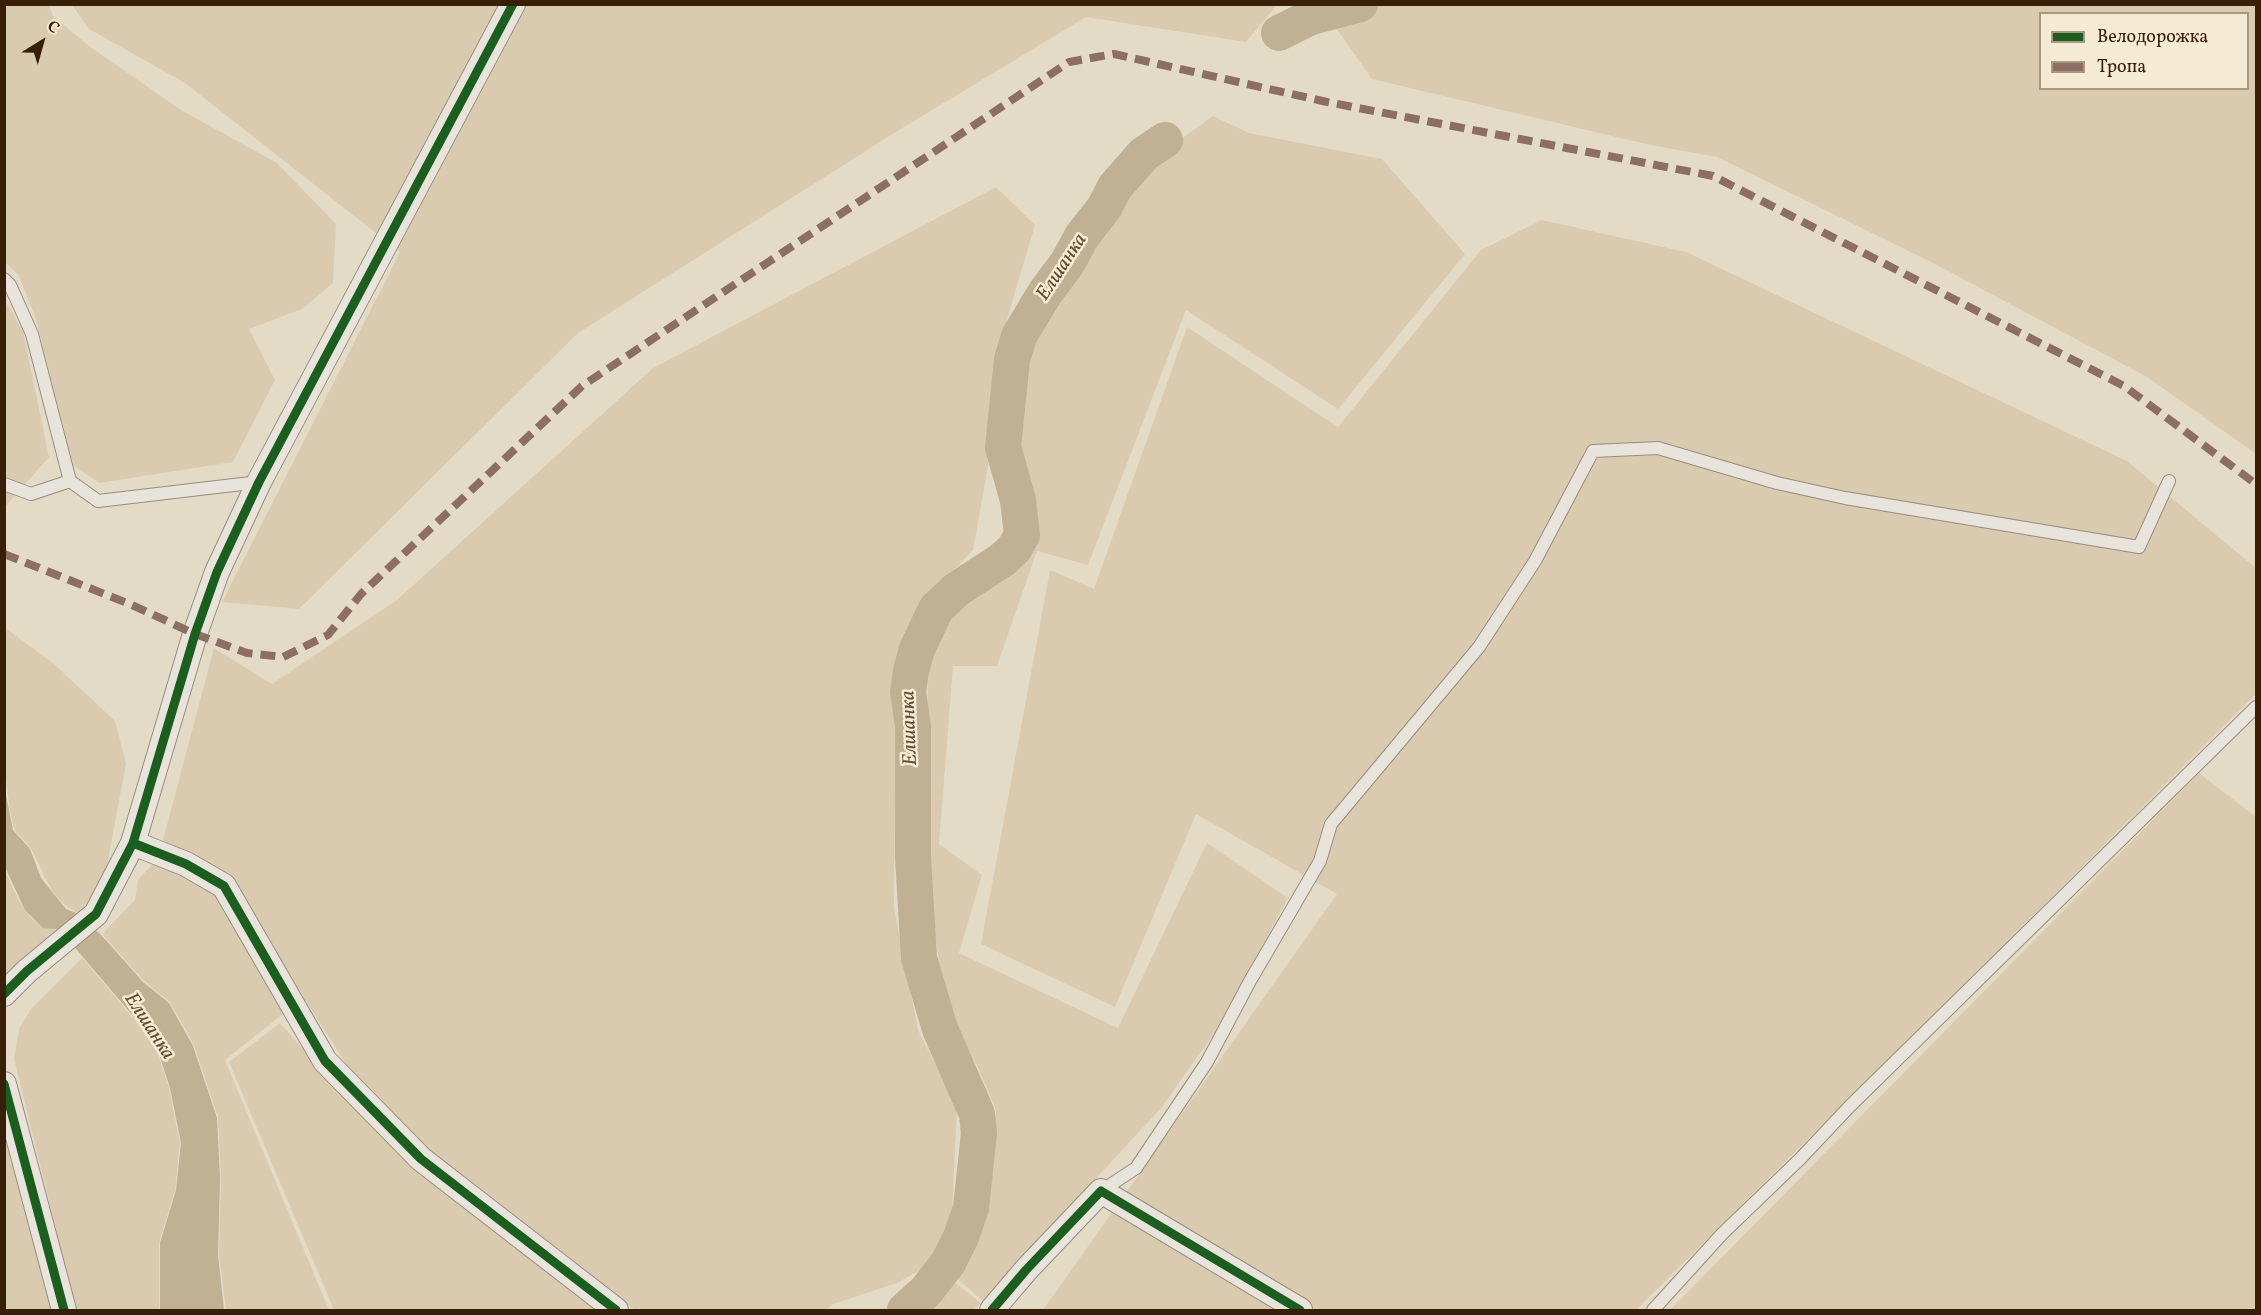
<!DOCTYPE html>
<meta charset="utf-8">
<style>
body{margin:0}
#map{position:relative;width:2261px;height:1315px;overflow:hidden;background:#e4dbc7;font-family:Vollkorn,serif}
canvas{display:block}
.frame{position:absolute;inset:0;border:6px solid #371f08;pointer-events:none}
.legend{position:absolute;left:2039px;top:12px;width:210px;height:78px;box-sizing:border-box;background:#f5ead3;border:2px solid #a99982;margin:0;padding:8px 10px;list-style:none;font-size:18px;color:#371f08}
.legend li{display:flex;align-items:center;gap:12px;height:30px}
.legend b{width:30px;border:2px solid #a99982}
.north{position:absolute;left:12px;top:12px;width:60px;height:60px;-webkit-text-stroke:4px #f5ead3;paint-order:stroke;rotate:37deg;font-size:16px;font-weight:700;line-height:24px;text-align:center;color:#371f08}
.north::after{content:'';display:block;margin:auto;width:21px;height:27px;background:#371f08;clip-path:polygon(50% 0,100% 100%,50% 72%,0 100%)}
</style>
<div id="map">
<canvas width="2261" height="1315"></canvas>
<div class="frame"></div>
<ul class="legend">
<li><b style="height:8px;background:#1b5e20"></b>Велодорожка</li>
<li><b style="height:8px;background:#8d6e63"></b>Тропа</li>
</ul>
<div class="north">С</div>
</div>
<script>
const g = document.querySelector('canvas').getContext('2d');
g.lineJoin = 'round';
function fill(path, color) { g.fillStyle = color; g.fill(path, 'evenodd'); }
function stroke(path, color, width, dash) { g.strokeStyle = color; g.lineWidth = width; g.lineCap = dash ? 'butt' : 'round'; g.setLineDash(dash || []); g.stroke(path); }
function write(font, color, halo, rows, align = 'center') {
  g.font = font + ' Vollkorn,serif'; g.lineWidth = 5; g.setLineDash([]); g.textBaseline = 'middle'; g.strokeStyle = halo; g.fillStyle = color; for (const [text, x, y, turn = 0] of rows) {
    g.save(); g.translate(x, y); g.rotate((+turn || 0) * Math.PI / 180); g.textAlign = isNaN(turn) ? turn : align; if (halo) g.strokeText(text, 0, 0); g.fillText(text, 0, 0); g.restore();
  }
}
const green = new Path2D(`
 M1379 4 2256 5V454L2147 377 1935 264 1717 157 1650 145 1372 79 1329 18 1373 10ZM2040 14H2248V88H2040Z
 M4 5H49L53 16 89 46 181 110 277 163 336 224 333 283 302 309 249 329 275 380 233 462 99 483 73 465 36 319 18 274 5 262Z
 M72 5H1277L1246 42 1086 17 899 130 578 333 299 609 222 602 400 252 185 83 89 29Z
 M1213 116 1249 133 1382 159 1465 254 1338 409 1186 310 1088 565 1037 551 997 666H953L939 844 982 875 959 953 1118 1028 1207 843 1288 898 1218 1028 1161 1108 983 1301 952 1274 966 1254 985 1214 993 1166 996 1110 977 1065 956 1028 941 978 927 873 924 767 929 664 941 622 958 599 983 578 1016 556 1036 525 1032 486 1020 443V407L1029 351 1043 315 1077 272 1106 221 1132 183 1163 152Z
 M996 187 1035 225 1003 333 994 433 973 550 931 594 896 681 894 908 918 1030 957 1107 952 1216 929 1265 897 1283 833 1304 826 1310H635L448 1171 350 1070 230 882 163 840 214 648 272 684 397 600 653 368Z
 M1542 220 1686 252 2127 461 2256 568V694L1636 1310H1043L1337 894 1196 814 1115 1007 981 944 1050 570 1094 589 1187 327 1338 427 1481 250Z
 M4 299 23 331 49 457 5 507Z
 M4 627 54 664 115 721 126 763 105 877 79 913C49 900 46 874 31 849 27 841 17 836 14 828 0 776 4 684 4 627Z
 M2199 773 2256 817V1310H1670Z
 M158 858 219 897 288 1010 225 1060 329 1310H226L219 1255 221 1178 218 1117 194 1045 170 1002 144 981 104 936 105 931 135 900 138 880Z
 M4 869C18 897 26 928 60 931L4 983Z
 M82 958 138 1024 158 1054 169 1088 180 1143 175 1190 159 1243V1310H76L14 1059 19 1029 31 1009Z
 M280 1023 336 1086 599 1310H334L229 1062Z
 M5 1137 51 1310H5Z
 M948 1277 981 1303 973 1310H909L919 1307Z`);
const water = new Path2D(`
 M5 790 13 830 30 849 41 878 66 909 79 914 103 937 143 982 169 1003 193 1046 217 1118 220 1178 218 1255 224 1310H160V1243L176 1190 181 1143 170 1088 159 1054 139 1023 60 930 43 928 25 910 5 867Z`);
const river = new Path2D(`
 M1279 33 1311 17 1360 4
 M905 1310 926 1291 948 1263 961 1237 971 1208 979 1133 977 1114 940 1029 919 958 913 857V726L908 692 911 671 917 649 936 609 956 590 1002 560 1014 549 1022 535 1018 500 1003 447 1012 360 1019 336 1045 293 1068 262 1082 236 1104 208 1115 187 1144 154 1165 140`);
const service = new Path2D(`
 M4 279 10 285 32 334 70 481 98 501 259 482
 M4 484 31 494 70 481
 M1101 1191 1136 1168 1207 1062 1250 981 1320 861 1331 824 1479 647 1535 561 1593 451 1658 448 1777 483 1845 498 2139 547 2169 481
 M1653 1310 1722 1234 1800 1159 1850 1106 2256 707`);
const minor = new Path2D(`
 M133 843 186 864 224 886 325 1061 421 1159 616 1310
 M4 994 27 971 96 914 133 843 195 634 217 572 259 482 513 4
 M4 1084 64 1310
 M992 1310 1026 1270 1101 1191 1300 1310`);
const quiet = new Path2D(`
 M4 554 132 605 195 634 247 653 283 657 328 635 361 594 582 386 1069 62 1114 54 1327 102 1713 176 2124 386 2256 484`);
const cycleway = new Path2D(`
 M133 843 186 864 224 886 325 1061 421 1159 616 1310
 M4 994 27 971 96 914 133 843 195 634 217 572 259 482 513 4
 M4 1084 64 1310
 M992 1310 1026 1270 1101 1191 1300 1310`);
const waterNames = [
 ["Елшанка",1063,268,-57],
 ["Елшанка",911,728,-92],
 ["Елшанка",148,1027,57]
];
fill(green, '#dacbb0');
fill(water, '#c0b094');
stroke(river, '#c0b094', 36);
stroke(service, '#958d80', 14);
stroke(minor, '#958d80', 26);
stroke(service, '#e9e4db', 12);
stroke(minor, '#e9e4db', 24);
stroke(quiet, '#8d6e63', 8, [15, 8]);
stroke(cycleway, '#1b5e20', 9);
write('italic 20px', '#624b31', '#f5ead3', waterNames);
</script>
